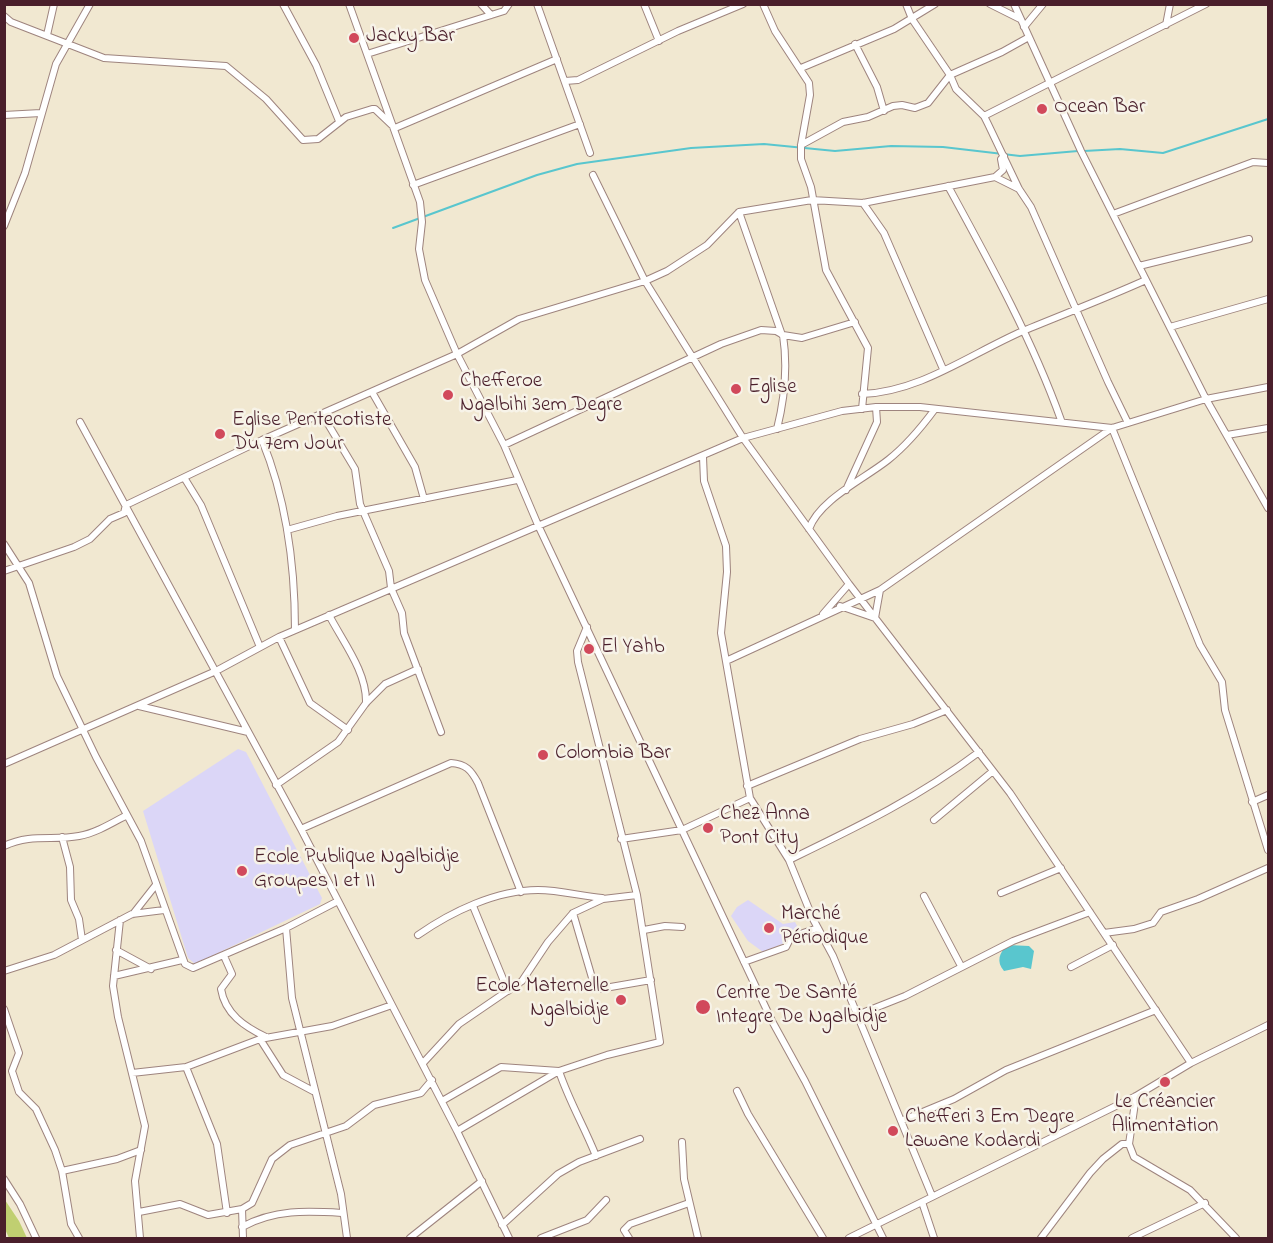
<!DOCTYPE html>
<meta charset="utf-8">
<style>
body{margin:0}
#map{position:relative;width:1273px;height:1243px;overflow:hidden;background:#f1e8d1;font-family:"Indie Flower",sans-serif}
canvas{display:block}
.frame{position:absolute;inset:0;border:6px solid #4a1f2b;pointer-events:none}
</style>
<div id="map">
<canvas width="1273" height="1243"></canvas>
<div class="frame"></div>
</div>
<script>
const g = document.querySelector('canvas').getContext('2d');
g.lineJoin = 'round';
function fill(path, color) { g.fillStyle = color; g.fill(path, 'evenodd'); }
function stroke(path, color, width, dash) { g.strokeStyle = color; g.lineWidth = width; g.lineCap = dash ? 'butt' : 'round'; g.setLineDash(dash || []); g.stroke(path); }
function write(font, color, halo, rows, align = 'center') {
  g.font = font + ' "Indie Flower",sans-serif'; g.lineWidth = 5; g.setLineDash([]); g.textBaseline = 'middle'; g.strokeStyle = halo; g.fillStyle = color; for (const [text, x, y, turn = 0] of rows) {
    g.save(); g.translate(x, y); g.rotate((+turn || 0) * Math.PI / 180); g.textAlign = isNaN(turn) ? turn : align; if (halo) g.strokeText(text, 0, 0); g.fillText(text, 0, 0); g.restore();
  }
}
const built = new Path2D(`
 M238 749 246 752 322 898 320 904 195 964 188 958 143 811Z
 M748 900 783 924 795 922 800 931 789 935 784 943 763 952 748 941 731 916 737 907Z`);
const green = new Path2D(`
 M5 1200 19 1221 27 1238H9L5 1229Z`);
const water = new Path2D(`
 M1008 945 1029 946 1034 951 1031 969 1023 967 1004 971C996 962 999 952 1008 945Z`);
const stream = new Path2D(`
 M1084 151 1120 149 1163 153 1268 119
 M393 228 537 175 577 164 691 148 764 144 835 151 891 146 943 147 1020 156 1078 151`);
const minor = new Path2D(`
 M283 4 316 65 339 121
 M349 4 420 202 422 222 419 249 425 280 457 354 504 445 538 525 772 1021 805 1081 883 1238
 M481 4 491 15
 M537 4 590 153
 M644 4 659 41
 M763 4 775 31 809 83 810 95 801 145V159L811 187 826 270 868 348 862 409
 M906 4 912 19 950 75 956 89 984 116 988 124 1019 189 1031 207 1108 382 1128 423
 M990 4 1020 19
 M1014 4 1081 151 1206 399 1268 508
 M4 16 11 22 104 58 226 66 266 99 303 140 318 139 346 117 372 109H375L395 128 557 59
 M1166 25 1170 4
 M1024 27 1043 4
 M47 35 54 4
 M855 44 877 87 884 111
 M367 54 504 11 509 4
 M801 68 894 29 935 4
 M565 81 578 80 678 31 743 4
 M4 115 41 113
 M984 116 1206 4
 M801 145 843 122 868 117 893 106 902 105 915 108 928 103 950 75 1002 52 1029 37
 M593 175 645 281 743 438 849 584 1010 793 1191 1063
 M995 177 1019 189
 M413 185 580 124
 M948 186C989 261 1032 339 1061 420
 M863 203 884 233 943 369
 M739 212 782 335
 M1113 214 1253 162 1268 163
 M4 226 25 173 56 64 90 4
 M1139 266 1249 239
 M1170 327 1268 299
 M372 392 415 467 424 499
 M862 394C920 392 970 354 1023 331 1064 314 1106 298 1146 280
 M322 414 355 469 360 504 389 571 391 588 402 613 404 633 441 732
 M80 422 301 829 457 1131 509 1238
 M777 429C785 397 788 368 783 335L802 338 855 322
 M1227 435 1268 428
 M262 440C287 501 295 565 295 630
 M504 445 721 344 761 330 776 331 783 335
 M703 457 704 481 726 546 727 572 721 633 750 798
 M185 479 201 505 260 647
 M846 490 877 422 876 407
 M809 529C819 500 864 479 888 460 907 445 921 428 935 409
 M287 530 337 516 517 480
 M4 544 29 583 57 676 96 757 141 841 185 964 193 968 286 928 338 901
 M4 571 74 547 90 539 110 519 124 513 126 505 262 440 457 354 519 319 645 281 667 271 707 245 739 212 812 200 863 203 995 177 1003 170 1001 159 1004 156
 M840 606 875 618 880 590 1112 428 1200 645 1222 682 1225 710 1268 850
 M823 614 849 584
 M329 615C343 642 367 672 366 703
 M279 637 310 703 348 730
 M726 661 880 590
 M139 706 248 732
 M4 764 216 671 279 637 743 438 842 411 876 407H920L1112 428 1206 399 1268 387
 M276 785 338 742 366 703 385 684 418 669
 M747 786 860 739 913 724 947 710
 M1252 802 1268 795
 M934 820 993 771
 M301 829 451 763C466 764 471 770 478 783L521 892
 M62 837 70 867 71 900 79 919 82 940
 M621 839 682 830 750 798 789 860 813 919 833 956 932 1196
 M4 846C32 833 53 841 79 836 96 833 112 823 127 815
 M789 860C857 827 918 798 979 752
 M1001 893 1061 868
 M924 896 961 966
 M473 906 508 991
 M573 913 595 988 599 989 651 980
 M133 914 155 886
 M120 920 113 986 118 1017 145 1126 135 1181 140 1238
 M286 928 292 998 341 1194 347 1238
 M644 930 665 926 682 927
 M1104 933 1134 929 1153 923 1161 912 1198 899 1268 868
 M418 935C451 912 496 890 538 890 559 890 581 896 602 898
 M116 950 151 969
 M224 956 232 974 221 989C225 1014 245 1027 266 1037
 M744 962 786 947 791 937 818 928
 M1071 967 1113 945
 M4 971 54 955 132 914 164 910
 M114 976 182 960
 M4 1009 19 1053 12 1071 19 1092 36 1109 55 1150 62 1171 71 1224 79 1238
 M857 1015 905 996 1013 941 1090 912
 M260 1039 283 1075 313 1091
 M423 1063 459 1024 522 981 548 942 573 913 603 899 637 895
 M186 1067 217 1144 227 1213
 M132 1073 186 1067 260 1039 332 1026 392 1005
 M737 1091 748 1114 823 1238
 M1136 1096 1129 1144 1134 1157 1190 1190 1236 1238
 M442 1101 501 1067 559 1071C569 1101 584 1126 596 1156
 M901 1121 954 1099 1006 1070 1156 1010
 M457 1131 559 1071 607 1055 660 1042 637 895 578 662 577 651 587 627
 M682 1142 684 1179 698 1238
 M62 1171 117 1159 141 1150
 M4 1179 20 1204 36 1238
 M922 1202 934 1238
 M242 1209 243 1238
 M139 1212 180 1204 208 1215 242 1209 252 1203 272 1159 290 1145 346 1126 374 1105 421 1093 432 1080
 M502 1225 558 1174 579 1162 640 1139
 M242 1227C275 1209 307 1211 343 1213
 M410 1238 482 1181
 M541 1238 587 1220 606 1200
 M629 1238 624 1230 630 1224 689 1203
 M849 1238 1136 1096 1191 1063 1268 1025
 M1041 1238 1090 1173 1103 1159 1122 1144H1129
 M1132 1238 1205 1203`);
const markers = [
 [354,38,6,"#d1495b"],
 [1042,109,6,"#d1495b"],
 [736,389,6,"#d1495b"],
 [448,395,6,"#d1495b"],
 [220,434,6,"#d1495b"],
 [589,649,6,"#d1495b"],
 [543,755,6,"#d1495b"],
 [708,828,6,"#d1495b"],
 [242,871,6,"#d1495b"],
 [769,928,6,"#d1495b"],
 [621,1000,6,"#d1495b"],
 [703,1007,8,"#d1495b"],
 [1165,1082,6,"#d1495b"],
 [893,1131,6,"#d1495b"]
];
const poiNames = [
 ["Jacky Bar",366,38],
 ["Ocean Bar",1054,109],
 ["Chefferoe",460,383],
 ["Ngalbihi 3em Degre",460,407],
 ["Eglise",748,389],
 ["Eglise Pentecotiste",232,422],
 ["Du 7em Jour",232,446],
 ["El Yahb",601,649],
 ["Colombia Bar",555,755],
 ["Chez Anna",720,816],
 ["Pont City",720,840],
 ["Ecole Publique Ngalbidje",254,859],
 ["Groupes I et II",254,883],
 ["Marché",781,916],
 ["Périodique",781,940],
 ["Ecole Maternelle",609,988,"right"],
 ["Ngalbidje",609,1012,"right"],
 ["Centre De Santé",716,995],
 ["Integre De Ngalbidje",716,1019],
 ["Le Créancier",1165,1104,"center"],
 ["Alimentation",1165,1128,"center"],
 ["Chefferi 3 Em Degre",905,1119],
 ["Lawane Kodardi",905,1143]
];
fill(built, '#dbd6f7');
fill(green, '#c0cf71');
fill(water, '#59c6ce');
stroke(stream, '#59c6ce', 2);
stroke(minor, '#9e847e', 8);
stroke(minor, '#fff', 6);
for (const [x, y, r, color] of markers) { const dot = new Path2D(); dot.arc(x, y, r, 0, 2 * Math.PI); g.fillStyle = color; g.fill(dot); stroke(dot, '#f7f3e8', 2); }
write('21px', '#4a1f2b', '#f7f3e8', poiNames, 'left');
</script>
